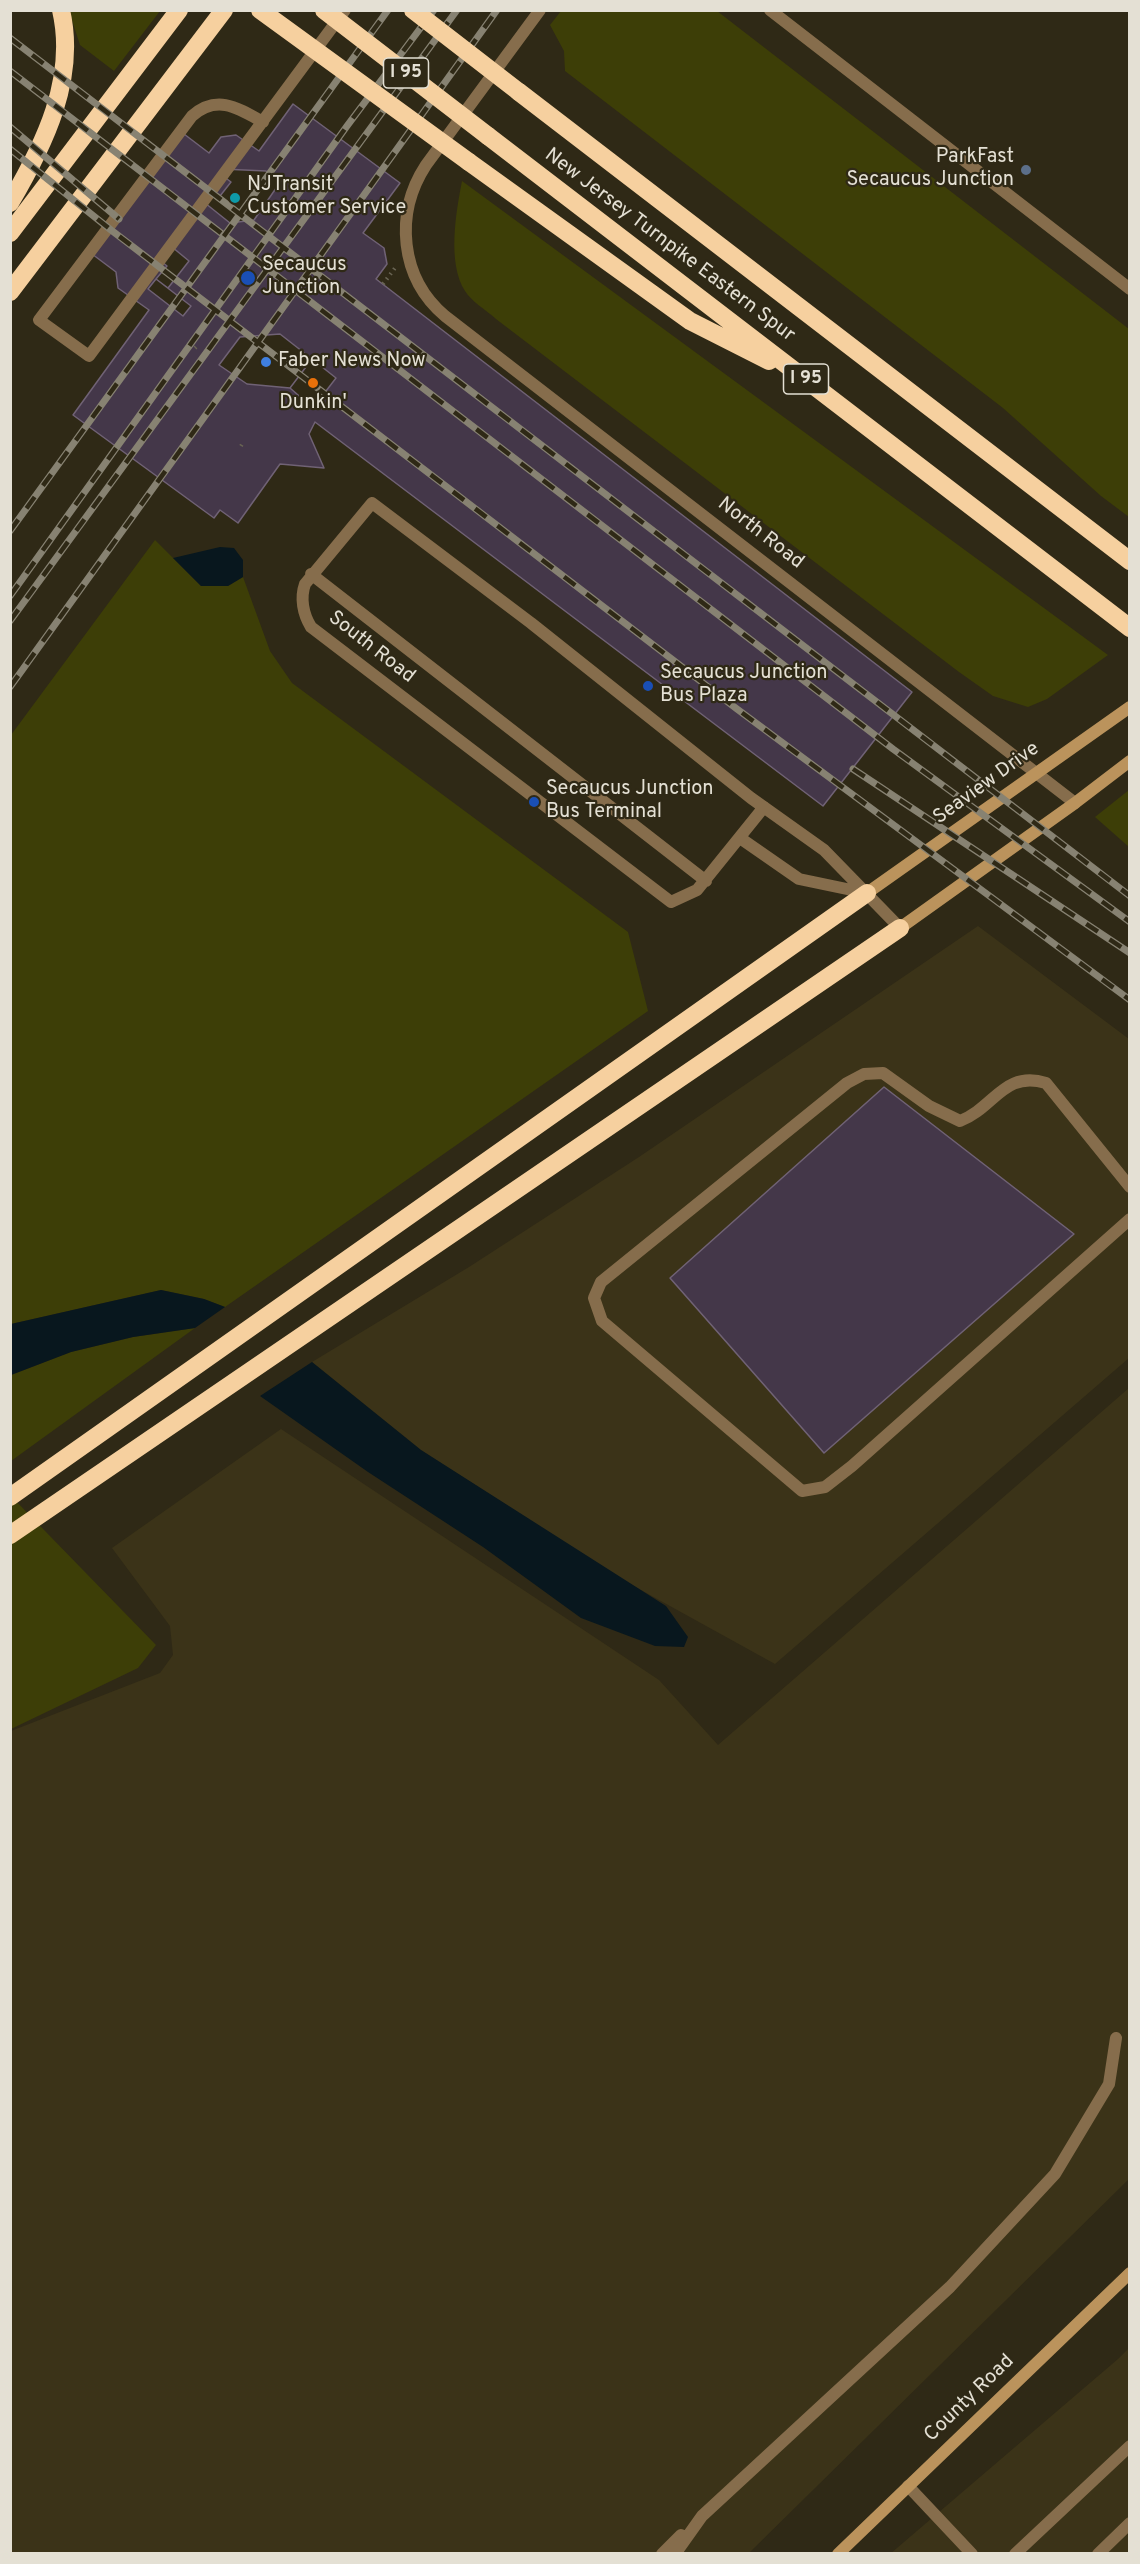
<!DOCTYPE html>
<style>
body{margin:0}
#map{position:relative;width:1140px;height:2564px;overflow:hidden;background:#2f2916;font-family:Overpass,sans-serif}
canvas{display:block}
.frame{position:absolute;inset:0;border:12px solid #e4e0d4;pointer-events:none}
</style>
<div id="map">
<canvas width="1140" height="2564"></canvas>
<div class="frame"></div>
</div>
<script>
const g = document.querySelector('canvas').getContext('2d');
g.lineJoin = 'round';
function fill(path, color) { g.fillStyle = color; g.fill(path, 'evenodd'); }
function stroke(path, color, width, dash) { g.strokeStyle = color; g.lineWidth = width; g.lineCap = dash ? 'butt' : 'round'; g.setLineDash(dash || []); g.stroke(path); }
function write(font, color, halo, rows, align = 'center') {
  g.font = font + ' Overpass,sans-serif'; g.lineWidth = 4.5; g.setLineDash([]); g.textBaseline = 'middle'; g.strokeStyle = halo; g.fillStyle = color; for (const [text, x, y, turn = 0] of rows) {
    g.save(); g.translate(x, y); g.rotate((+turn || 0) * Math.PI / 180); g.textAlign = isNaN(turn) ? turn : align; if (halo) g.strokeText(text, 0, 0); g.fillText(text, 0, 0); g.restore();
  }
}
const built = new Path2D(`
 M978 926 1129 1039V1358L775 1664 612 1574 421 1450 312 1362 469 1267 639 1157Z
 M1129 1388V2179L749 2553 11 2554V1731L160 1673 173 1655 170 1626 112 1548 281 1429 659 1680 718 1745Z
 M1129 2348V2553L890 2554 1118 2359Z`);
const green = new Path2D(`
 M69 11H160L114 71 80 45Z
 M561 11H717L1129 329V517L1101 496 1003 408 565 71 564 51 550 25Z
 M462 181 1108 655 1047 699 1028 707 993 696 959 672 496 319C486 310 471 301 465 291 447 263 456 212 462 181Z
 M155 540 201 586H228L243 577 270 651 292 683 628 932 648 1011 225 1307 204 1299 161 1290 11 1324V735Z
 M1129 790V847L1095 817Z
 M195 1328 11 1461V1375L71 1352 133 1337Z
 M10 1495 156 1645 138 1668 11 1729Z`);
const water = new Path2D(`
 M220 547 234 548 243 560V577L228 586H201L173 558Z
 M161 1290 204 1299 225 1307 195 1328 133 1337 71 1352 11 1375V1324Z
 M312 1362 421 1450 666 1606 688 1637 684 1647 655 1646 581 1618 483 1547 368 1472 260 1396Z`);
const building = new Path2D(`
 M293 104 400 183 363 233 384 248 387 264 376 279 912 692 823 806 315 422 309 434 324 468 280 464 238 523 220 510 214 518 73 415 149 310 118 288 116 272 92 254 184 134 209 153 221 137 236 135 259 151Z
 M222 169 266 171 281 181 254 220 230 223 200 199 209 188 220 196 231 182 219 173Z
 M172 247 189 261 168 288 156 279 167 266 161 261Z
 M156 279 191 306 183 316 148 289Z
 M280 334 312 359 290 388 247 384 219 365 240 337Z
 M312 359 336 378 313 408 290 388Z
 M884 1087 1074 1234 824 1453 670 1278Z`);
const path = new Path2D(`
 M383 284 395 268
 M195 348 196 347
 M241 446 243 443`);
const service = new Path2D(`
 M540 10 426 165C394 214 400 278 445 316L1075 803
 M770 10 1130 289
 M263 122C238 108 217 94 192 116L39 320 89 356 345 10
 M311 574 706 881
 M764 807 697 890 671 902 311 627C303 614 300 598 305 584L372 503 531 623 751 798 824 850 900 928
 M740 838 799 879 866 893
 M1130 1187 1046 1083C1004 1070 994 1108 960 1121L929 1106 883 1073 864 1074 847 1083 601 1282 594 1298 602 1321 802 1491 825 1487 852 1466 1130 1219
 M908 2486 972 2554
 M662 2554 681 2535
 M675 2554 702 2516 950 2287 1055 2174 1109 2084 1116 2038
 M1015 2554 1130 2446
 M1098 2554 1130 2523`);
const secondary = new Path2D(`
 M867 893 1130 707
 M900 928 1075 803 1130 761
 M838 2554 1130 2273`);
const motorway = new Path2D(`
 M519 92 1130 561
 M488 136 1130 628
 M469 162 690 321 769 361
 M10 203C44 145 77 79 61 10
 M10 233 179 10
 M10 292 224 10
 M10 1497 867 893
 M10 1535 900 928`);
const rail = new Path2D(`
 M10 38 1130 896
 M10 71 893 749 1130 922
 M10 127 119 219
 M10 149 111 230 737 709 1130 1000
 M10 531 388 10
 M10 596 347 126 434 10
 M10 621 457 10
 M10 687 497 10
 M853 769 1130 953`);
const motorwayBridge = new Path2D(`
 M260 10 469 162
 M324 10 488 136
 M413 10 519 92`);
const markers = [
 [1026,170,6,"#5c6f8a"],
 [235,198,6,"#0f9aa8"],
 [248,278,8,"#1a4fb4"],
 [266,362,6,"#3f7fe0"],
 [313,383,6,"#e8710a"],
 [648,686,6,"#1a4fb4"],
 [534,802,6,"#1a4fb4"]
];
const shields = [
 [406,73,45],
 [806,379,45]
];
const shieldNames = [
 ["I 95",406,73],
 ["I 95",806,379]
];
const poiNames = [
 ["ParkFast",1014,158,"right"],
 ["Secaucus Junction",1014,181,"right"],
 ["NJTransit",247,186],
 ["Customer Service",247,209],
 ["Secaucus",262,266],
 ["Junction",262,289],
 ["Faber News Now",278,362],
 ["Dunkin'",313,404,"center"],
 ["Secaucus Junction",660,674],
 ["Bus Plaza",660,697],
 ["Secaucus Junction",546,790],
 ["Bus Terminal",546,813]
];
const streetNames = [
 ["New Jersey Turnpike Eastern Spur",669,246,37],
 ["North Road",760,534,38],
 ["South Road",371,648,38],
 ["Seaview Drive",987,784,-36],
 ["County Road",970,2399,-44]
];
fill(built, '#3b3318');
fill(green, '#3d3e07');
fill(water, '#08171e');
fill(building, '#443749');
stroke(building, '#706275', 1.5);
stroke(path, '#696453', 4, [1.5, 4.5]);
stroke(service, '#866d4c', 12);
stroke(secondary, '#bb935c', 12);
stroke(motorway, '#f6d09f', 18);
stroke(rail, '#878272', 7);
stroke(rail, '#2f2916', 4.5, [14]);
stroke(motorwayBridge, '#f6d09f', 18);
for (const [x, y, r, color] of markers) { const dot = new Path2D(); dot.arc(x, y, r, 0, 2 * Math.PI); g.fillStyle = color; g.fill(dot); stroke(dot, '#2f2916', 2); }
for (const [x, y, w] of shields) { const box = new Path2D(); box.roundRect(x - w / 2, y - 15, w, 30, 4.5); g.fillStyle = '#2f2916'; g.fill(box); stroke(box, '#e4e0d4', 1.5); }
write('bold 18px', '#e4e0d4', null, shieldNames);
write('20px', '#e4e0d4', '#2f2916', poiNames, 'left');
write('20px', '#e4e0d4', '#2f2916', streetNames);
</script>
